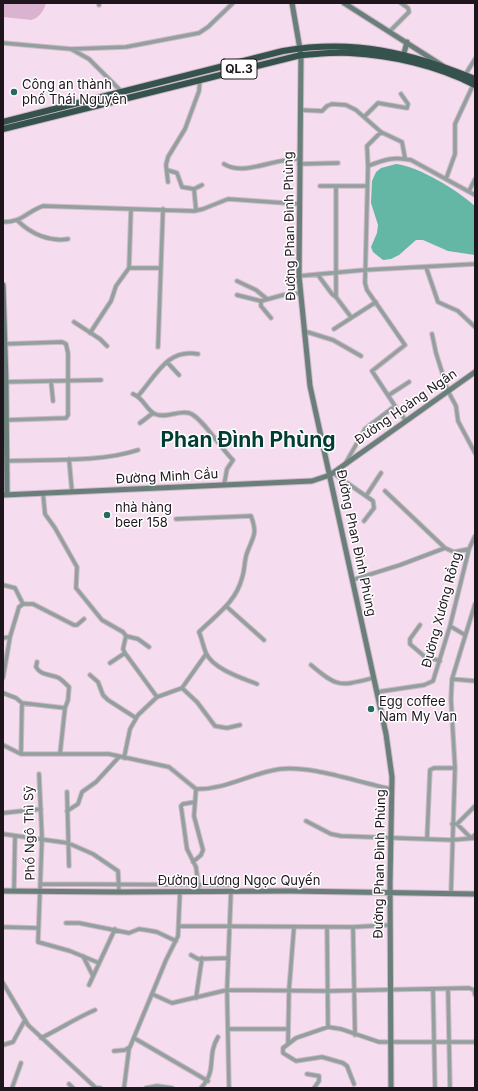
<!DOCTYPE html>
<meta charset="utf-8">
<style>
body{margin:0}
#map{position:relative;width:478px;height:1091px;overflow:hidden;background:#f5ddef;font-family:Inter,sans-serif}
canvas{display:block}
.frame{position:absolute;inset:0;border:4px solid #1f161d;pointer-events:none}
</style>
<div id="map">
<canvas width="478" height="1091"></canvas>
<div class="frame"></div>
</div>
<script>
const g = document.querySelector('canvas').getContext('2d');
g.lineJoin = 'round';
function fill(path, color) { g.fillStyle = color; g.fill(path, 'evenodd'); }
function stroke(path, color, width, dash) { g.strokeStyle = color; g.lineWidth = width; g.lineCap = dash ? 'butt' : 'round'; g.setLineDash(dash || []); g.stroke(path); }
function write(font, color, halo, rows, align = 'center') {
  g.font = font + ' Inter,sans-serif'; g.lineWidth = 3; g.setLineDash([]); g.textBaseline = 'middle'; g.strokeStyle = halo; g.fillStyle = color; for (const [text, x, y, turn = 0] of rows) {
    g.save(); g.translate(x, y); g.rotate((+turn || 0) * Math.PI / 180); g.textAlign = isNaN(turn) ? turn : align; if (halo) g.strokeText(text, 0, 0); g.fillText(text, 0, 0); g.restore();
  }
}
const green = new Path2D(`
 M3 3H46C44 11 39 18 31 20L3 17Z`);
const water = new Path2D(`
 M396 164C420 167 457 190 475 206V255L448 251 423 240H416L399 255 391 259 383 260 373 252 371 247 377 233 378 225 371 203 372 181 376 172 381 168Z`);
const street = new Path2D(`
 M99 3V5
 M390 31 409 12 408 8 401 3
 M3 43 71 49 89 59 122 92
 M71 49 126 47 199 33 208 27 233 3
 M465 75 475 59
 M300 110 322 111 327 106 332 104 346 105 356 110 381 132 402 142 405 158
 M364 117 378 103 407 108 408 104 401 94
 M224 164C244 177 277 157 299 159
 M299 164 338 163
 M368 166 367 146 381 132
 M167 170 177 173 182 187 194 189 196 210
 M446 179 455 154V124L474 83
 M168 182 166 165 168 157 185 129 199 91 200 79
 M320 186H366
 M336 187V297L351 317
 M194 189 202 185
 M469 191 475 179
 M18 221C31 234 50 242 68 239
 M3 222C23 222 26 212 43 206L194 211 203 209 228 199 299 204
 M426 267 438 302 458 311 475 327
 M129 268H160
 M318 275 332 294 336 297
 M299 276 364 270 475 264
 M237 281 256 290 267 299
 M237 295 261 301 283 295 300 293
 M261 301V306L271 318
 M74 322 100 339 107 346
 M334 329 376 302
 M304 331 333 340 361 356
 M90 333 111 301 116 286 129 268 131 209
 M432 334 436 353 448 391 456 406 458 421 475 453
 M3 344 62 342 66 344 68 353V415L66 418 7 420
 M158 347 163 209
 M167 362 179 375
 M51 381 53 401
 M3 382 101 380
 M133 394C144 398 146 410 155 414 166 419 178 410 189 413 201 416 222 450 233 460L227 469 224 485
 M389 395 409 382
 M138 396C156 376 167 348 198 354
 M395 406 406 421
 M140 423 153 413
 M69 459 72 492
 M7 461C48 459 98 463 138 450
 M345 464 365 429 395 406 372 371 405 345 367 290 365 283 368 166C383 160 394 156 411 160L475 195
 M333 473 373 501 374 508 364 521
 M385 491 445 548
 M43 493 45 514 55 528 77 567 76 588 102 620 123 632 126 636 123 649 125 653 157 697
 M366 496 381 473
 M176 519 251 516C258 535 253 536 247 553 244 561 245 570 242 578 236 602 216 615 199 632 202 639 203 646 206 653 213 669 242 678 257 684
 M352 580 400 565 445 548 454 552 469 549
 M3 585 15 588 23 604
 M227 607 264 640
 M420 625 410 639V644L424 656 440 661
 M450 626 465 635
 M126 636 138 639 149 647
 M3 638 10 637
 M37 662 36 667C41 676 51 674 59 678 62 680 66 684 69 687L68 700 65 708
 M110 663 125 653
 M311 665C338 688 340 686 373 678
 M90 675 98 682 103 695 108 700 136 718
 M3 678 10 637 19 607 23 604H33L74 625H77L84 619
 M452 679 475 681
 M182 688 197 702 215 726 227 728 240 725
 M377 692 424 685 433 681 450 626 469 549 475 536
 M3 693 16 698 22 703 65 708 60 754
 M3 745 21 754H109L169 767 196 789C225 790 251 773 280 769 312 765 359 783 392 789
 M21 754 22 703
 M124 758 130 729 138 715 157 697 182 688 206 654
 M39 774 42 838 38 942 70 951 99 963
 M67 792 69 866
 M195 802 183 804 181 806 187 849 196 867 199 891
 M67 811 78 804 82 792 96 782 119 757
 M3 813 41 809
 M306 821 331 834 341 836 452 840 475 838
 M452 824H457L475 806
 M457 824 471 838 475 835
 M3 834 68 843 93 854 118 871 119 892
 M427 839 430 770 434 768H455
 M193 862 201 855 203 850 194 816 196 789
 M40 884 229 885
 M14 890 15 836
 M451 893 455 768 451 699 452 679 475 604
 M66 923H79L129 933 139 929 146 930 157 932 176 941
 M179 926 353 927 390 925
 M3 927 38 928
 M327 927 328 1027
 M353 927 355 1035
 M191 955 198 959 228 958
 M83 956 93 976
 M3 983 28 1025 96 1088H100
 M89 985 115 929
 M433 989 435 1088
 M448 989 450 1088
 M152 994 172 1003 227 990 328 991 469 988 474 990 475 995
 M196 998 202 958
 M228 1029H288
 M41 1038C60 1029 76 1018 95 1010
 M134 1038 208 1081
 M288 1044 289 990 294 927
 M3 1045 13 1042 25 1020
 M114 1051 125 1050 130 1047 166 960 178 936 180 891
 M307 1074 319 1076V1081L314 1088
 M69 1084 73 1088
 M354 1084 347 1066 343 1063 322 1057 296 1061 283 1053V1048L296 1038 328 1027 341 1029 379 1042H475
 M12 1088 21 1063
 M124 1088 129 1049
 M146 1088 157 1086 172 1088
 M201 1088C218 1070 206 1057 218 1037
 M229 1088 227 990 231 891`);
const secondary = new Path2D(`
 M292 3 301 55 299 276 310 386 386 734 392 777 390 884 391 1088
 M344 3 443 66
 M403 57 407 42
 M3 285 6 382 7 495
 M3 495 312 481 330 475 475 372
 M3 891 119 892 290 891 475 894`);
const highway = new Path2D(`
 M3 122 283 51C354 39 409 52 475 79
 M3 129 301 55C317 54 334 52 350 53 392 55 438 66 475 85`);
const markers = [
 [14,92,4,"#256a5d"],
 [107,515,4,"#256a5d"],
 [371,709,4,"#256a5d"]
];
const shields = [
 [239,69,36]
];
const shieldNames = [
 ["QL.3",239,69]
];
const poiNames = [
 ["Công an thành",22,85],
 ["phố Thái Nguyên",22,100],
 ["nhà hàng",115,508],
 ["beer 158",115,523],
 ["Egg coffee",379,702],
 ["Nam My Van",379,717]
];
const streetNames = [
 ["Đường Phan Đình Phùng",290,226,-91],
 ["Đường Hoàng Ngân",406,407,-35],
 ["Đường Minh Cầu",167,477,-3],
 ["Đường Phan Đình Phùng",356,543,78],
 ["Đường Xương Rồng",442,610,-75],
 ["Phố Ngô Thì Sỹ",30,833,-91],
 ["Đường Phan Đình Phùng",380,864,-89],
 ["Đường Lương Ngọc Quyến",239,881]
];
const townNames = [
 ["Phan Đình Phùng",248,441]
];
fill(green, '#d9b3d0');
fill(water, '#64b6a5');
stroke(street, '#ceb9c9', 5.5);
stroke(secondary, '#ceb9c9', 7);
stroke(highway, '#ceb9c9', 8);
stroke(street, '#93a09d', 3.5);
stroke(secondary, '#6b7f7a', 5);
stroke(highway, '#36524c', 6);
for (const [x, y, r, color] of markers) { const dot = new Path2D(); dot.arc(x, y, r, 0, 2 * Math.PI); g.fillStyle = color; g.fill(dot); stroke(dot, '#fff', 1.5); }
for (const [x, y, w] of shields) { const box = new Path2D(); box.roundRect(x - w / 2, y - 10, w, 20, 3); g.fillStyle = '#fff'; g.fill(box); stroke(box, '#1f161d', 1); }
write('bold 12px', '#1f161d', null, shieldNames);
write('13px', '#1f161d', '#fff', poiNames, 'left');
write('13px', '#1f161d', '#fff', streetNames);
write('bold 21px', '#003e34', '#fff', townNames);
</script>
